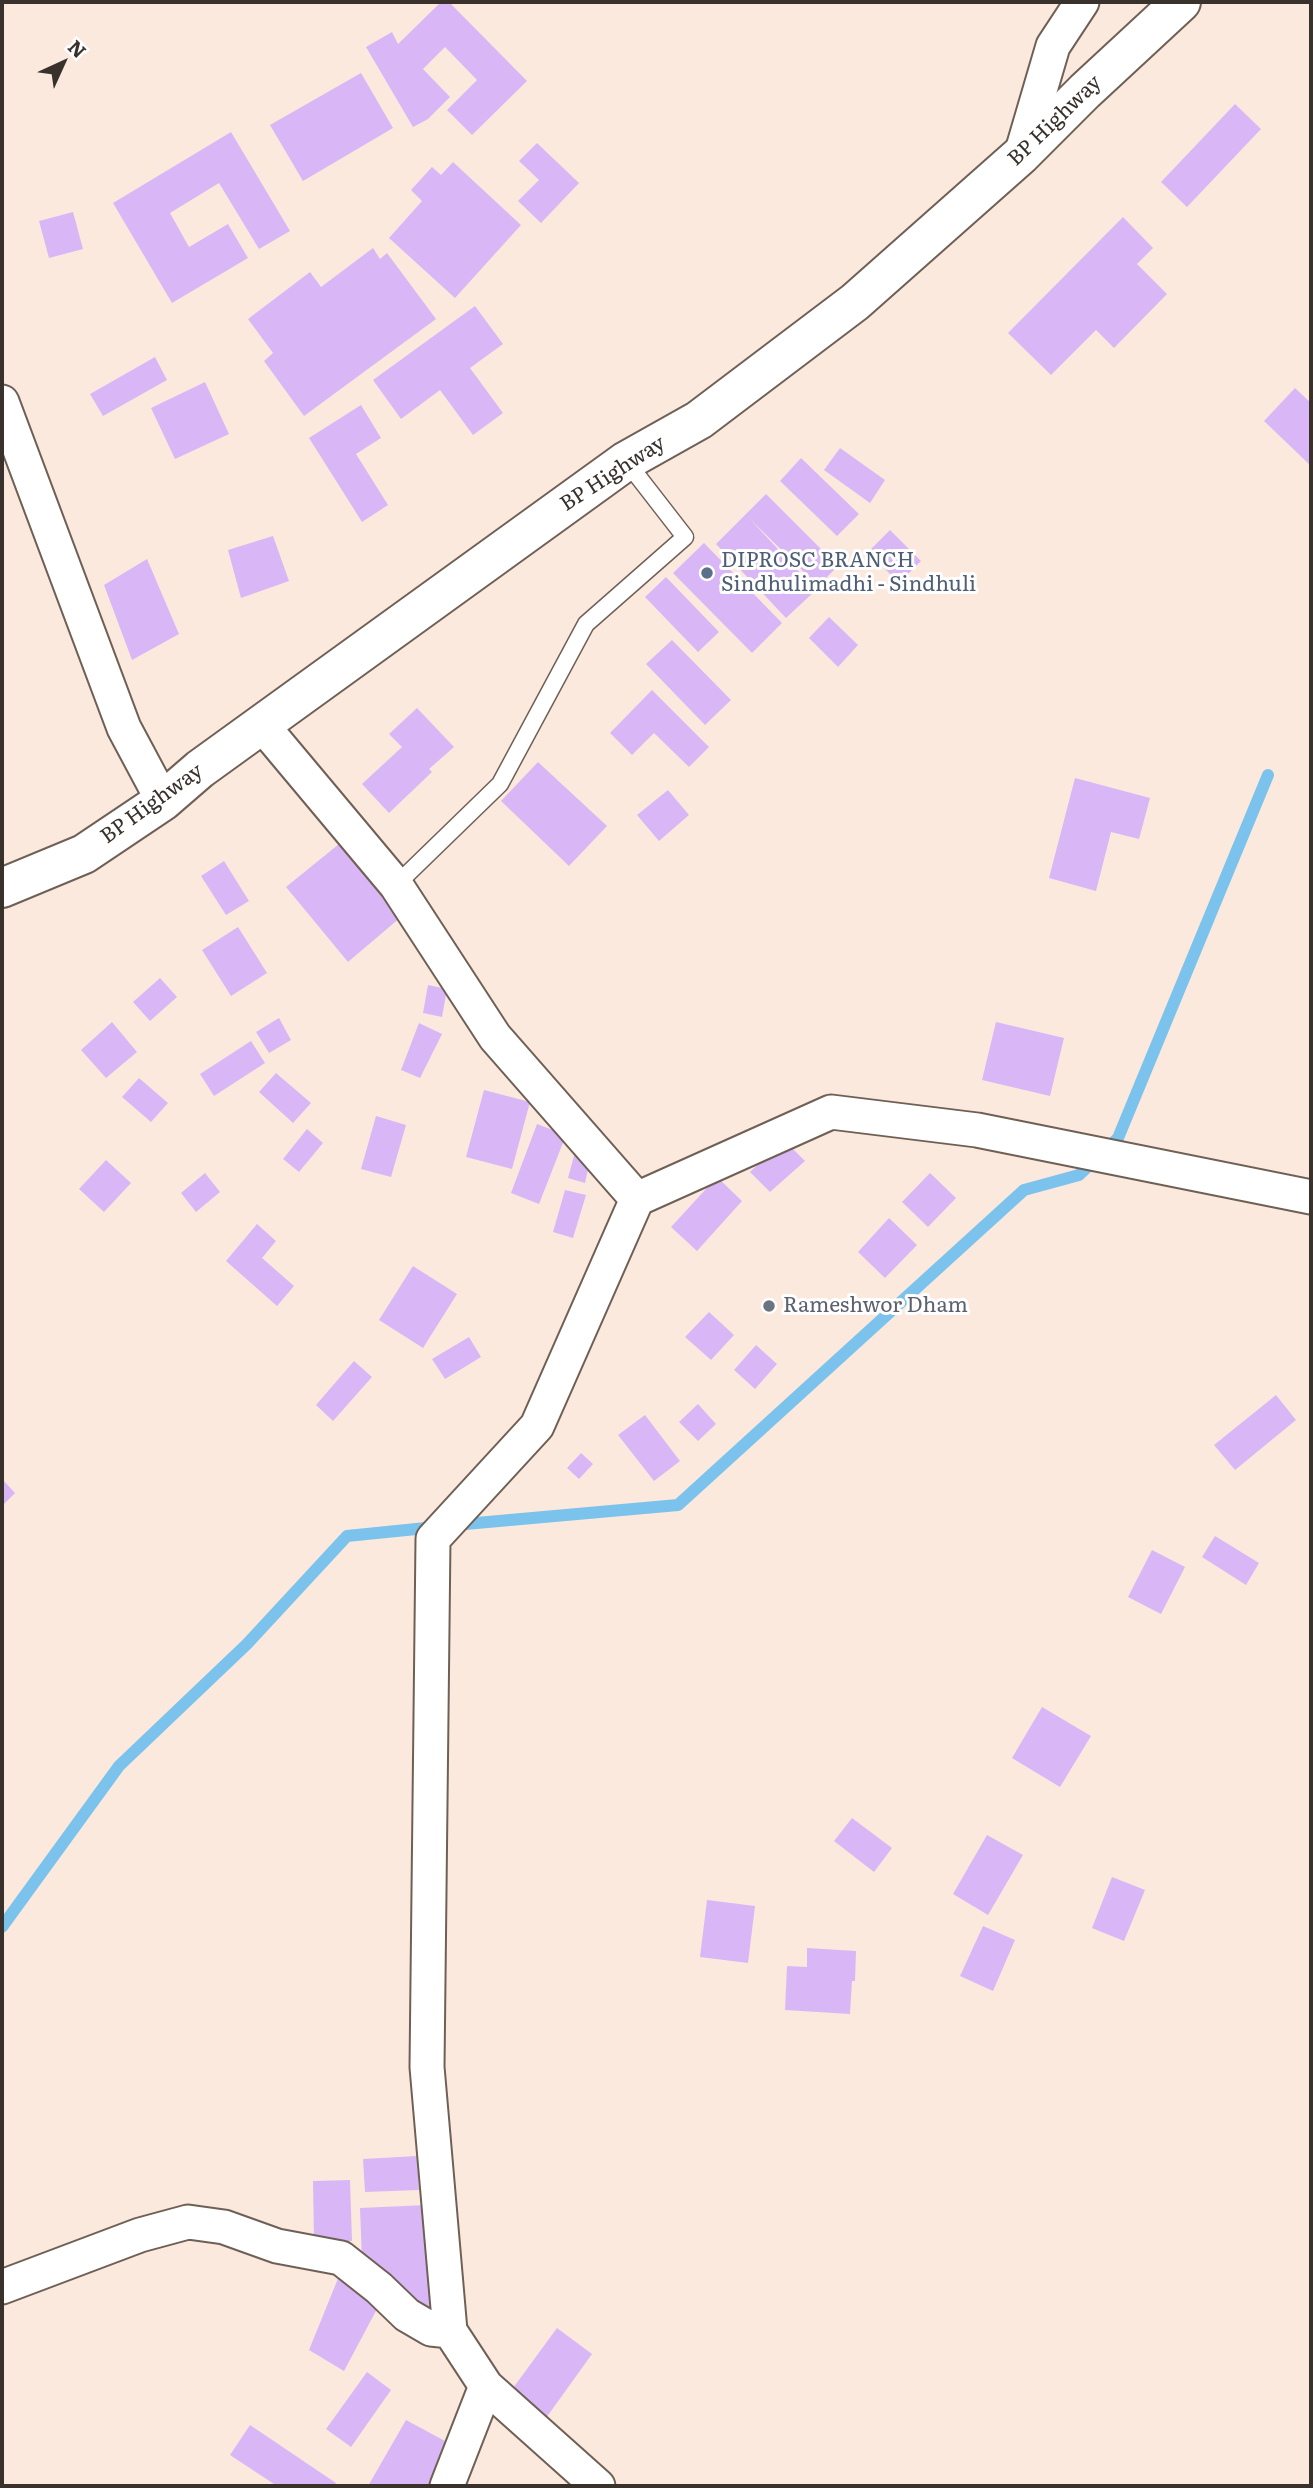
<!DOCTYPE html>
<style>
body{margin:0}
#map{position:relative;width:1313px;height:2488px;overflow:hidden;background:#fce9de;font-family:Literata,serif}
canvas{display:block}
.frame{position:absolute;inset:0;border:4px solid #38312c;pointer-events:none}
.north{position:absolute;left:28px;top:28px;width:70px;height:70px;-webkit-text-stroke:5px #fff;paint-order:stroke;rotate:45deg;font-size:19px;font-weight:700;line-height:28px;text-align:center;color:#38312c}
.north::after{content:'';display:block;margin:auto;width:24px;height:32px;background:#38312c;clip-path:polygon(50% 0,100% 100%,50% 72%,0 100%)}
</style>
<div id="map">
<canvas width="1313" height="2488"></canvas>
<div class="frame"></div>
<div class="north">N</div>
</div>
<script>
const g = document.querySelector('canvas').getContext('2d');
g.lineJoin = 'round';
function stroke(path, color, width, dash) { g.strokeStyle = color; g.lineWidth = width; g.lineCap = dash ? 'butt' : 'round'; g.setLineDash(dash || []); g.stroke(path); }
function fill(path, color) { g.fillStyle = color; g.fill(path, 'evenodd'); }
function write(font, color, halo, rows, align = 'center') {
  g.font = font + ' Literata,serif'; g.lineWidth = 6; g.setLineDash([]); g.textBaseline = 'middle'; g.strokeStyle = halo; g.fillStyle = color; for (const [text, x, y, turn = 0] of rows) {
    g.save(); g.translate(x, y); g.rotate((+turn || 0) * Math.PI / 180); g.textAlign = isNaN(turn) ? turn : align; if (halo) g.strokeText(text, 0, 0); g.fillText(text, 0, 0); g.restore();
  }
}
const stream = new Path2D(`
 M454 1525 678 1505 1024 1190 1079 1175 1118 1138 1268 775
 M2 1927 119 1766 247 1644 347 1536 436 1527`);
const building = new Path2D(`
 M441 2H449L527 81 472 135 447 110 477 80 445 47 423 69 450 97 428 119 413 127 366 47 392 32 398 44Z
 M361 73 393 128 303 181 270 125Z
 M1235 104 1261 129 1187 207 1161 182Z
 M231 132 290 231 259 249 219 183 170 213 189 247 228 224 248 258 172 303 113 203Z
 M537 143 579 183 541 223 518 201 539 180 519 161Z
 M453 162 521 225 455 298 389 238 422 201 411 190 432 167 441 175Z
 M73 212 83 249 49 258 39 221Z
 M1123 217 1153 248 1137 264 1167 294 1114 348 1096 330 1051 375 1008 333Z
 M373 248 380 259 387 253 436 319 304 416 264 361 273 353 248 319 310 272 321 287Z
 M475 306 503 344 470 368 503 413 473 435 440 390 401 419 373 380Z
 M155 357 167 380 103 416 90 394Z
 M205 382 229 434 175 459 151 408Z
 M1295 388 1311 403V466L1264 421Z
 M361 405 381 438 356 454 388 505 362 522 309 438Z
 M840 448 885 480 870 503 824 470Z
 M801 458 859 514 837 536 780 481Z
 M766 494 838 566 818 586 750 519 816 590 786 618 716 544Z
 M890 530 921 561 899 583 868 552Z
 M273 536 289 581 241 598 228 550Z
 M704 543 782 623 752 653 673 573Z
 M147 559 179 634 132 660 104 585Z
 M666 577 719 632 698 652 645 597Z
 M829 617 858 645 838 667 809 638Z
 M672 640 731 700 705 725 646 664Z
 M652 690 709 747 689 767 654 733 632 755 610 733Z
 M417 708 454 747 429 769 432 772 389 813 362 784 402 747 389 734Z
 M538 762 607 826 569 866 501 801Z
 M1075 778 1150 798 1139 839 1111 832 1096 891 1049 878Z
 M668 790 689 815 659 841 637 815Z
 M339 844 401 917 348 962 286 887Z
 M224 861 249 901 226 915 201 876Z
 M238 927 267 973 231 996 202 950Z
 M160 978 177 997 150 1021 133 1002Z
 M428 985 447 989 442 1017 423 1013Z
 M279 1018 291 1040 269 1053 256 1032Z
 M112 1022 137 1052 106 1078 81 1050Z
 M996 1022 1064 1038 1050 1096 982 1080Z
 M419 1023 442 1034 420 1078 401 1070Z
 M251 1041 265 1063 214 1096 200 1074Z
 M276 1073 311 1103 293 1123 259 1092Z
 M139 1078 168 1103 151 1122 122 1097Z
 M484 1090 530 1102 512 1169 466 1157Z
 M376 1116 406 1125 391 1177 361 1169Z
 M537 1124 566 1135 539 1204 511 1193Z
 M307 1129 323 1143 299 1172 283 1159Z
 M784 1140 805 1161 770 1192 750 1172Z
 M575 1152 591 1156 585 1183 568 1178Z
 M106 1160 131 1183 104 1212 79 1189Z
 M205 1173 220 1192 196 1212 181 1193Z
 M930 1173 956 1198 928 1227 902 1202Z
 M717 1177 742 1201 697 1251 671 1227Z
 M565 1190 586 1195 573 1238 553 1232Z
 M889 1218 917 1245 885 1278 858 1252Z
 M257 1224 276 1241 262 1258 294 1286 277 1306 226 1261Z
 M413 1266 457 1294 423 1348 379 1320Z
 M709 1312 734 1335 711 1360 685 1337Z
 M469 1337 481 1357 445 1379 432 1359Z
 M756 1345 777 1364 755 1389 734 1370Z
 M354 1361 372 1377 333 1421 316 1405Z
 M1276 1395 1296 1420 1235 1470 1214 1445Z
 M698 1404 716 1424 698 1441 679 1422Z
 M645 1415 680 1461 654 1481 618 1435Z
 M581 1453 593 1464 579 1479 567 1468Z
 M2 1479 15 1493 2 1506Z
 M1215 1536 1259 1563 1246 1585 1202 1557Z
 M1152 1550 1185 1567 1161 1614 1128 1597Z
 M1042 1707 1091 1736 1060 1787 1012 1758Z
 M852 1818 892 1848 874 1872 834 1841Z
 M987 1835 1023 1855 988 1915 953 1894Z
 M1112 1877 1145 1890 1124 1941 1092 1928Z
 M707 1900 755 1906 748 1963 700 1957Z
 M983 1926 1015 1940 993 1991 960 1976Z
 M807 1948 856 1951 855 1981H852L850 2014 785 2010 787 1966 807 1967Z
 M417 2156 419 2190 365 2192 363 2159Z
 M350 2180 352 2241H314L313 2181Z
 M427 2205 434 2310 414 2306 362 2260 360 2208Z
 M339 2276 377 2309 344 2371 309 2350Z
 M557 2328 592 2354 541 2425 505 2399Z
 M367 2372 391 2390 351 2447 326 2429Z
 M406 2420 445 2441 429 2486H368Z
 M250 2425 336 2483 334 2486H277L230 2455Z`);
const service = new Path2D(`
 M396 885 500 784 586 624 685 537 626 461`);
const minor = new Path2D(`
 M1021 155 1053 46 1082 2
 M2 402 124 728 163 801
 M262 725 396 885 495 1037 637 1199 537 1426 433 1539 427 2067 450 2331 486 2386 598 2486
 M637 1199 831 1112 977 1130 1311 1197
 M2 2287 140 2235 188 2222 224 2227 277 2246 341 2258 379 2288 407 2315 431 2329 450 2331
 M447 2486 486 2386`);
const trunk = new Path2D(`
 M2 888 84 854 163 801 200 769 626 461 699 420 855 302 1021 155 1085 91 1181 2`);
const markers = [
 [707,573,7,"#5c6f8a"],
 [769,1306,7,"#6b7280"]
];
const streetNames = [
 ["BP Highway",1055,121,-44],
 ["BP Highway",613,474,-33],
 ["BP Highway",152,804,-36]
];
const serviceNames = [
 ["DIPROSC BRANCH",721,561],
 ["Sindhulimadhi - Sindhuli",721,585]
];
const worshipNames = [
 ["Rameshwor Dham",783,1306]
];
stroke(stream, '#7bc3ec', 12);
fill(building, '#d9b7f6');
stroke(service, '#6f6056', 19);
stroke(minor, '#6f6056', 37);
stroke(trunk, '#6f6056', 42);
stroke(service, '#fff', 16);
stroke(minor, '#fff', 33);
stroke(trunk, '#fff', 38);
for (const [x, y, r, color] of markers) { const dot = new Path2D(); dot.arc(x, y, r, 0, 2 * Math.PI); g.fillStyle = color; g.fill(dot); stroke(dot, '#fff', 2.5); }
write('21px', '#38312c', '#fff', streetNames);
write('21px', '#4e5e75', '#fff', serviceNames, 'left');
write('21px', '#5b616d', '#fff', worshipNames, 'left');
</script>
